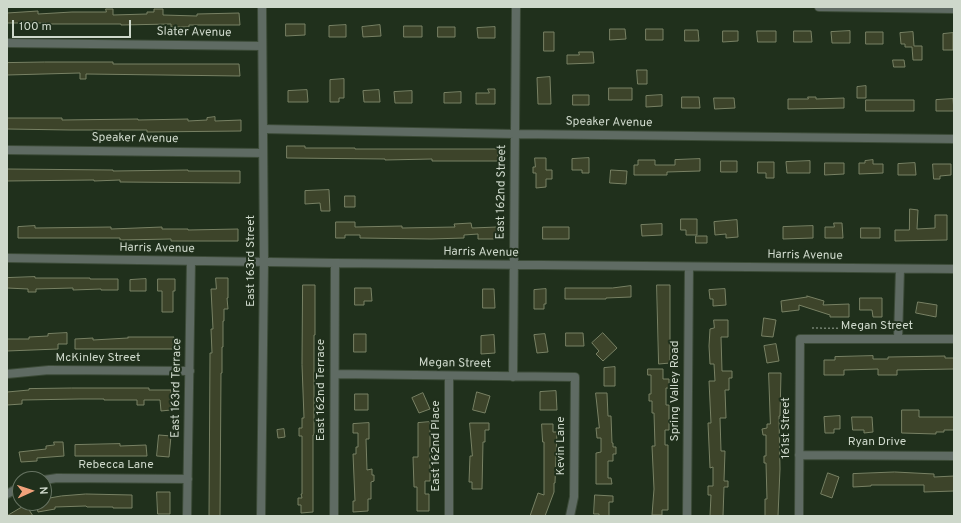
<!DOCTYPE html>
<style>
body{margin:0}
#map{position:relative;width:961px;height:523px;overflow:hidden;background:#20301c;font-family:Overpass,sans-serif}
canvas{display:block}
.frame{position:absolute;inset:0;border:8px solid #ced8cb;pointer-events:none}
.north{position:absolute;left:12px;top:471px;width:40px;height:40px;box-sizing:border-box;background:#20301c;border:1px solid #667362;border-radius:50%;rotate:87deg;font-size:11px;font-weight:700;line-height:16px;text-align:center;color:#ced8cb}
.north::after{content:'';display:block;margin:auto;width:14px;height:18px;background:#f1a27b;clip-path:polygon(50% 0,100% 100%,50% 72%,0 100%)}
.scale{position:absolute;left:12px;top:20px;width:119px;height:18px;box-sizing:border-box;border:2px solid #ced8cb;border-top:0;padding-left:5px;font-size:12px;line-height:14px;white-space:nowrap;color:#ced8cb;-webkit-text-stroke:3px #20301c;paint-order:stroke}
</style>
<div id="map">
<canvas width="961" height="523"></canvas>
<div class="frame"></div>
<div class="north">N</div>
<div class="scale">100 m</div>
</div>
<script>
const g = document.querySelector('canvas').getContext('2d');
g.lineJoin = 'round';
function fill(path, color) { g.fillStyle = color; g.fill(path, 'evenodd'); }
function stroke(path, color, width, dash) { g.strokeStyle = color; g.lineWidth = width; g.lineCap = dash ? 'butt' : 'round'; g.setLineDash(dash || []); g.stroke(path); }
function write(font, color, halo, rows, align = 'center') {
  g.font = font + ' Overpass,sans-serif'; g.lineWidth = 4; g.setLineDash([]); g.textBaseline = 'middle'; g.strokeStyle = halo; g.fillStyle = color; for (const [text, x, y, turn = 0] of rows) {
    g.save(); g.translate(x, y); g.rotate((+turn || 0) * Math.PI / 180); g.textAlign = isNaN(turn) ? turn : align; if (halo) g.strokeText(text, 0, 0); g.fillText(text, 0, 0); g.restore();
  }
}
const building = new Path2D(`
 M106 9H113V15L147 14V12H154V9H163V15L197 16V14L239 13 240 25H189V27H171V24L121 25V24H46V23H7V13L38 11V14L72 12H106Z
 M286 24H305V35L286 36Z
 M346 25V37H329V26Z
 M380 25 381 36 363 37 362 27Z
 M404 26H422V37H404Z
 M438 27H455V37H438Z
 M495 27V38H478L477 28Z
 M610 29H625L626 39 610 40Z
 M646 29H663V40H646Z
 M685 30H698L699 41H685Z
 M723 31H738V41L723 42Z
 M757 31H776V42H758Z
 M794 31H811L812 42H794Z
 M850 31V43H832L831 32Z
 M544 32H554V51H544Z
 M866 32H883V44H866Z
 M913 32 914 46H922V60H913L912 47H905V44H901L900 33Z
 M953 33V50H943V34Z
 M579 52H593L594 63 567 64V55H579Z
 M893 60H904L905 67H894Z
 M45 62H113V64H239L240 76 86 74V79H80V73L7 75V63Z
 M637 70H647V84H638Z
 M550 77 551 104H538L537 78Z
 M344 79V98H339V102H330V80Z
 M866 86V98H857V87Z
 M609 88H632V100H609Z
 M488 89H495V104H476V93H489Z
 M307 90 308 102H288V91Z
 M379 90 380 102H364L363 91Z
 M412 91V103H395L394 92Z
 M461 92V103H444V93Z
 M573 95H589V105H573Z
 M662 95V106L646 107V96Z
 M682 97H699L700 108H682Z
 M808 97H816V99L844 98V108L788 109V99H808Z
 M714 98H734L735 108 715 109Z
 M953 99 954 111H936V100Z
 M866 100H914V111H866Z
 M215 117V121L241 120V131L147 132V130H70L7 129V118H62V120L138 119V120L188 119V121L207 120V118Z
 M287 146H305V148H355V149H498V161H432V159L385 160V159L287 158Z
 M535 158H546V170H552V179H546V187L536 188V173H533V167H535Z
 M589 158V173H582V170H572V159Z
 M700 159V171L667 172V175H634V165H638V160H655V165H675V160Z
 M873 160V164H883V173L859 174V163H865V161Z
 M721 161H737V172H721Z
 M810 161V173H787L786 162Z
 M758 162H774V178H766V173H758Z
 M825 163H844V174L825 175Z
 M915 163 916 175H898V164Z
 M933 164H951V175L940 176V179H934Z
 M7 169 113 170V171L188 170V171H240V183L120 182V180L94 181V180L7 181Z
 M611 170 627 171 626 184 610 183Z
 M329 190 330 211H321L320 203 305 204V191Z
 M345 196H355V207H345Z
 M910 209 918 210 917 229 935 228V215H947V240L895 241V230H909Z
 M681 219H697V235H686V230H681Z
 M737 220 738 237 726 238V234L715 235 714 222Z
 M336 222H355V227L402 226V228L455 227 454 224 471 223 472 228 497 227V239H478V234L464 235V238L431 239 360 238V235H345V238H336Z
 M834 223H842L843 238H825V227H834Z
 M662 224V235L642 236 641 225Z
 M35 226V228L111 227V229L162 227V229H188V230L238 229V241H171V239L120 240V238H18V227Z
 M813 226V238L783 239V227Z
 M543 227H569V239H543Z
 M861 228H880V238H861Z
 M696 236H707V243H696Z
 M35 277V278H90V279H118V290H101V289L73 290V288L36 289V292H28V289L7 288V278Z
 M216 278H228V298H227L228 309H224V321H223V347H222V373H221L220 516H209L210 353H212L211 329H213L211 289H216Z
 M146 279V291H130V280Z
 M158 279H175V291H173V312H162V291H158Z
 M303 285H315V335H314V435H313V512L301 513V505H298V498H302L301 494H302V436H299V428H302V418H304L302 365Z
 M657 285H670V363L659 364Z
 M631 286V297L606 298V299H565V288H612Z
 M355 288H371L372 301H364V305H355Z
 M483 289H494L495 308H483Z
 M546 289V304H544V309H534V290Z
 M725 289 726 305 713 306V299H710L709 290Z
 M807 296 824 301 823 305 849 304V317H830V315L799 305V310L782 312 781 301 807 297Z
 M860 298H882V317H873L872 310H860Z
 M918 302 937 305 936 317 916 313Z
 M764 318 776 320 773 337 762 336Z
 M714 320H728V337H721L722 371H732V378H729V390H725L726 418H720L721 451H725L724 481H728V487H724L723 516H710L711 495H708V486H713V467L710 468 708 423H711L709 381H715L714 364H710L709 346 710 329 714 328Z
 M67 333V344H58V349L7 351V339H29V337L48 336V334Z
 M566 333H583L584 346H566Z
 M603 333 617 348 603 361 596 354 599 351 592 343Z
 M354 334H366V352H354Z
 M545 334 548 352 537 353 534 335Z
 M494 335 495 353 481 354V336Z
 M128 337H174V349H75V339L93 338V340L128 338Z
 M776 344 779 361 767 363 764 346Z
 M873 356V359H888V357L945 356V358H954V369L897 370V375H878V369L844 370V375H824V360H835V357Z
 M615 367V386H604V368Z
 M648 369H663V379H669V388H666V405H669V430H665V445H668V510H662V515H652L654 489 652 446H655L654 413H652V401H649V394H651V375H648Z
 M769 373H781L780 416H779L780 469 778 516H765V499H767L766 463H764V456H766V435H763L762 429 767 428V424H770Z
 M72 388H149V390H171V410L161 411 160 400H144V405H137V400H104V399H80L22 400V404L7 405V392L29 390V389Z
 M556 391 557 410H540V392Z
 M477 392 490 396 485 413 473 410Z
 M423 393 430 409 419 413 412 398Z
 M596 393H607L608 416H611L612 443H613V447H616V454H613V461H608V478H611L612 484H596V453L601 452V438H597L596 428H599Z
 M355 394H368V410H355Z
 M902 410H919V417H954V430H944V432H936V434L902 433Z
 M840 416V429H834V433H825L824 417Z
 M852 417H872L873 432 864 433V430H853Z
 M430 422V481H425V494H429V511H417V487H414L413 457H418V423Z
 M369 423V439H366L367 470 372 469V475H374V481L371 482V499H368V511L353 512V501H355L353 454H356V447H358V433H353V424Z
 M470 423H489V430H485V442H483L482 489H472V482H469L470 456H472Z
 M542 424H553V432H557L555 483H554V492L545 516H530L538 493 544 495V442H543Z
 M284 429 285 437 278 438 277 430Z
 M159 435 171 436 169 457 157 456Z
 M54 442H63L64 456 37 458V461L21 462 19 452 46 449V446L54 445Z
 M120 444V446L146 445 147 456H75V445Z
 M895 472 934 474V477L954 476V491L924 492V485H871V486L853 487V474Z
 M828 473 839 477 832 498 821 494Z
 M157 492H170V514H158Z
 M86 494 132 495V508H113V507H87L86 506 55 507V509L38 512 36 503H44V499L61 496Z
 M595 495 613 496V502H609V516H599V514H594Z
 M26 505 33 516H7Z`);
const path = new Path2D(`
 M812 328 891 329`);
const minor = new Path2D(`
 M819 7 954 9
 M7 43 262 46
 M263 129 515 134 954 139
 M7 150 263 153
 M7 258 335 263 954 269
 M898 339 900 269
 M7 374 49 370 190 371
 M335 374 575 377 574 497 570 516
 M513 377 516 7
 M799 455 954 456
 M44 480 57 478 188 479
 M7 494 20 487
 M187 516 191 261
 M334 516 335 263
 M449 516V376
 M687 516 689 267
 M799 516 800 339H954`);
const tertiary = new Path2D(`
 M261 516 264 261 262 7`);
const streetNames = [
 ["Slater Avenue",194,33,1],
 ["Speaker Avenue",609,123,1],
 ["Speaker Avenue",135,139,1],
 ["East 162nd Street",502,192,-89],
 ["Harris Avenue",157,249,1],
 ["Harris Avenue",481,253,1],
 ["Harris Avenue",805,256,1],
 ["East 163rd Street",252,261,-90],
 ["Megan Street",877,327],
 ["McKinley Street",98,359],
 ["Megan Street",455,364,1],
 ["East 163rd Terrace",177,388,-89],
 ["East 162nd Terrace",322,390,-90],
 ["Spring Valley Road",676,391,-90],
 ["161st Street",787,428,-90],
 ["Ryan Drive",877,443],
 ["East 162nd Place",437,446,-90],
 ["Kevin Lane",562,446,-90],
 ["Rebecca Lane",116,466]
];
fill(building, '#3d442a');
stroke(building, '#788164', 1);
stroke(minor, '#3c4b38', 10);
stroke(tertiary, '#3c4b38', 10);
stroke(path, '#738070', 1.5, [2, 2]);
stroke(minor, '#5f6b63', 8);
stroke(tertiary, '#5f6b63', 8);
write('12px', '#ced8cb', '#20301c', streetNames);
</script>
